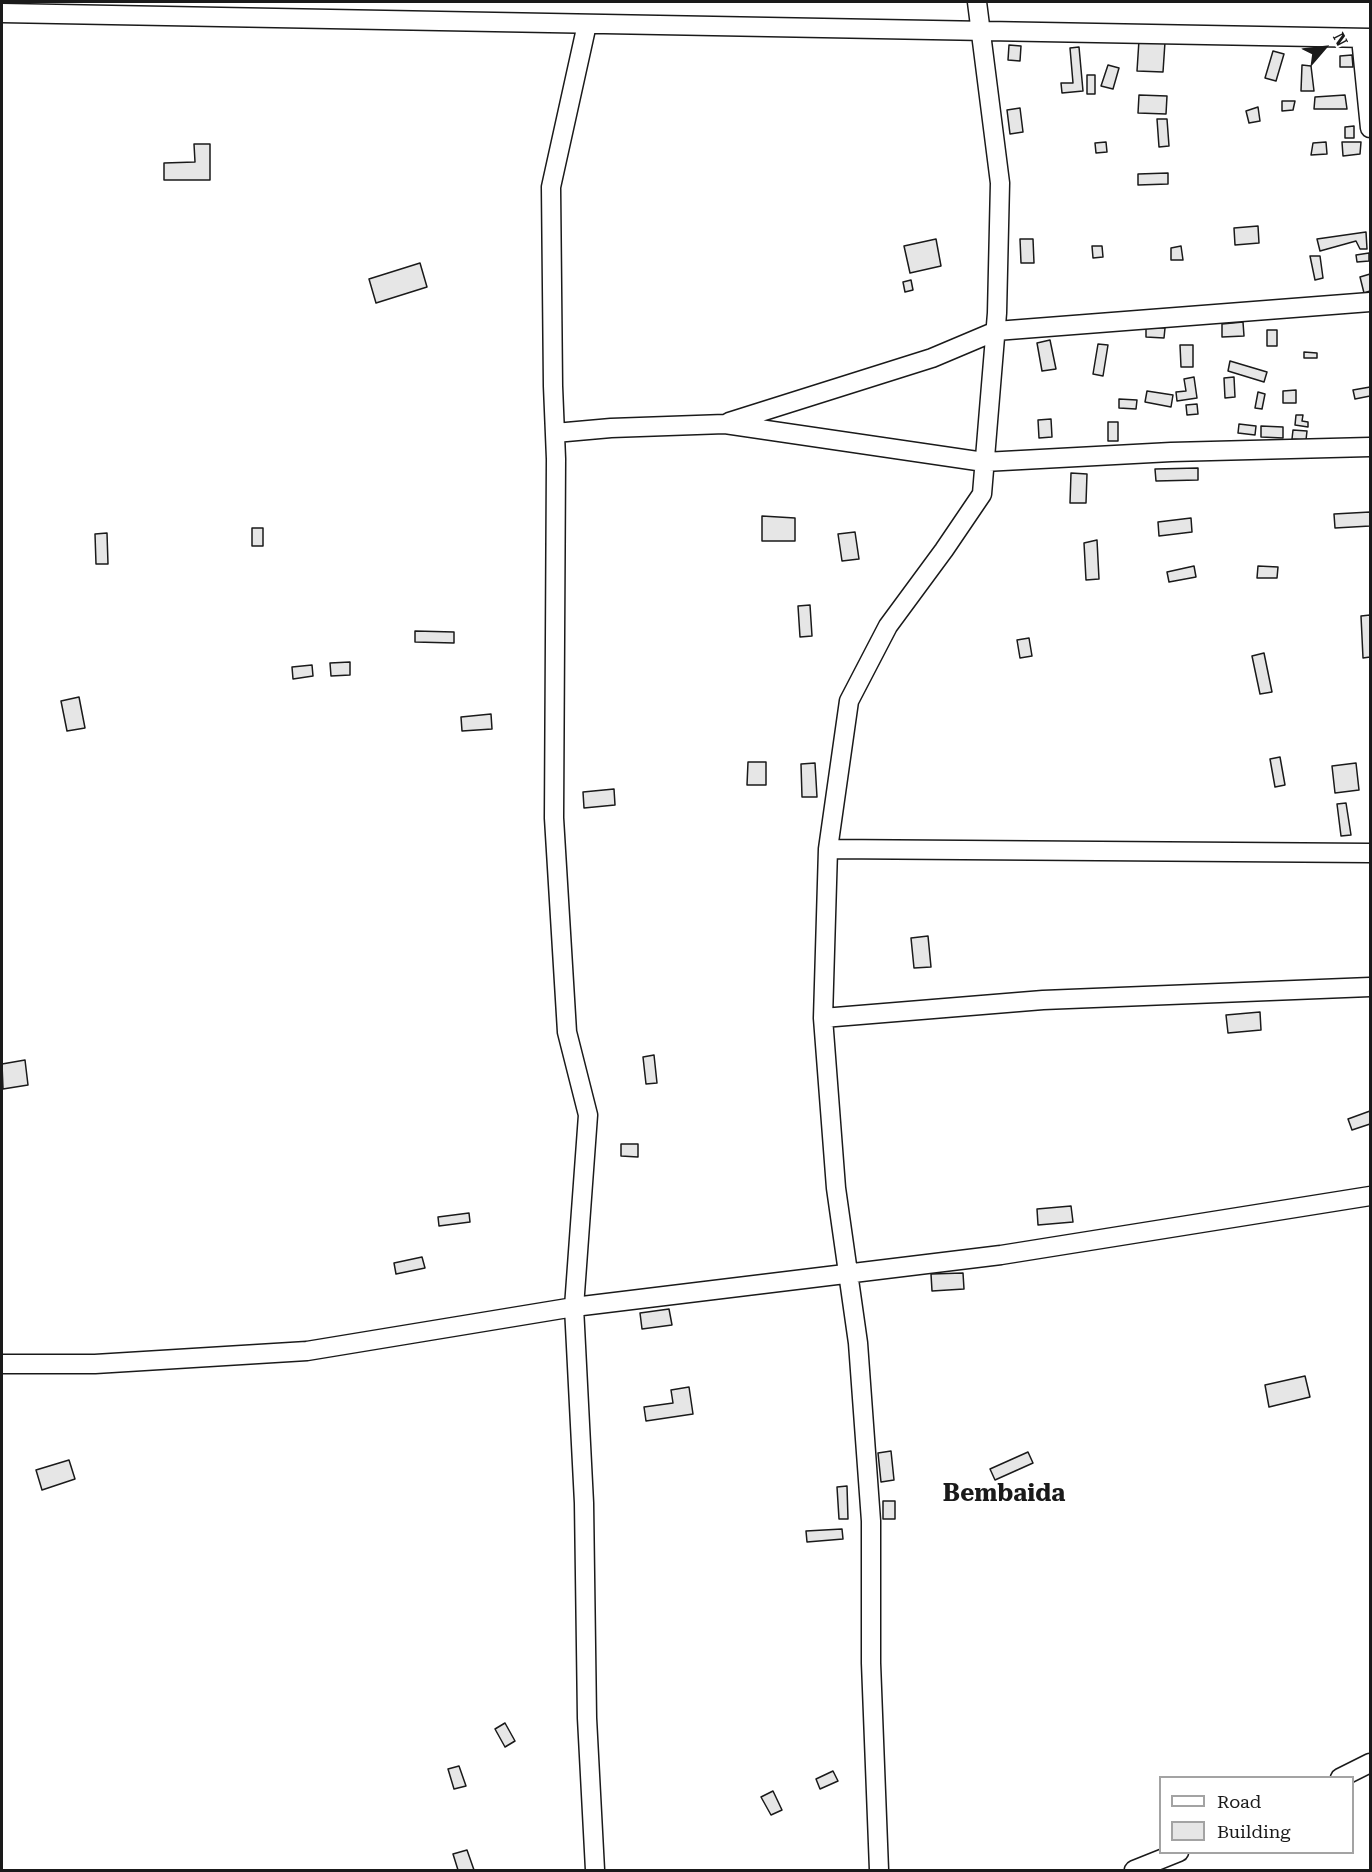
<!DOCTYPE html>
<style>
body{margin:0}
#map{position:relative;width:1372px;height:1872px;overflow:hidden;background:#fff;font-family:"Roboto Serif",serif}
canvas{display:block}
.frame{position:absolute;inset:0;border:3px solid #1a1a1a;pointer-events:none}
.legend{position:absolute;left:1159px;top:1776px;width:195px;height:78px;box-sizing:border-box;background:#fff;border:2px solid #a3a3a3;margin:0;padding:8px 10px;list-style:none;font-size:18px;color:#1a1a1a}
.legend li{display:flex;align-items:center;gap:12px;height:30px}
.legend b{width:30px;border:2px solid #a3a3a3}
.north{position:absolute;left:1294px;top:18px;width:60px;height:60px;-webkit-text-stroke:4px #fff;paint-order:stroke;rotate:62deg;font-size:16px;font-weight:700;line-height:24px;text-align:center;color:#1a1a1a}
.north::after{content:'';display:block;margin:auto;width:21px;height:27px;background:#1a1a1a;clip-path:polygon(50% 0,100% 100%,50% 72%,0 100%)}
</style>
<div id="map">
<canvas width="1372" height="1872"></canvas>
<div class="frame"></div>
<ul class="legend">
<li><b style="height:8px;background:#fff"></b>Road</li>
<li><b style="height:16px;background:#e6e6e6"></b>Building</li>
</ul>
<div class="north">N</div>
</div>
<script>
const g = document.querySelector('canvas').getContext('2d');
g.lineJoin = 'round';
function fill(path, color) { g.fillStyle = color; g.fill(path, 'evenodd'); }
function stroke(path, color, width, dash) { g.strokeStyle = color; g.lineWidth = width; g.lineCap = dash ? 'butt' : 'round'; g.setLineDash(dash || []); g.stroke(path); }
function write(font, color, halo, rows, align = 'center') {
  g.font = font + ' "Roboto Serif",serif'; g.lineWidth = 4.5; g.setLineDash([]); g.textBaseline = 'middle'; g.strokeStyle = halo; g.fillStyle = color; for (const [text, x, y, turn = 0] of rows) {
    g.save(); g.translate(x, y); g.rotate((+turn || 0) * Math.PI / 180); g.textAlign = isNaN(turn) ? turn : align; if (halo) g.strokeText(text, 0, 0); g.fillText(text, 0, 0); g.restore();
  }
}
const building = new Path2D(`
 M1139 40 1165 42 1163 72 1137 71Z
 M1009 45 1021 46 1020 61 1008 60Z
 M1079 47 1083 91 1062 93 1061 83H1073L1070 48Z
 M1273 51 1284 54 1276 81 1265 78Z
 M1352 55 1353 67H1340V56Z
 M1108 65 1119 68 1113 89 1101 86Z
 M1302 65 1311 66 1314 91H1301Z
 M1087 75H1095V94H1087Z
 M1139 95 1167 96 1166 114 1138 113Z
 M1345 95 1347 109H1314L1315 97Z
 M1282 101H1295L1293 110 1282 111Z
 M1258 107 1260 121 1249 123 1246 111Z
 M1020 108 1023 132 1010 134 1007 110Z
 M1157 119H1167L1169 146 1159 147Z
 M1354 126V138H1345V127Z
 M1106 142 1107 152 1096 153 1095 143Z
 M1326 142 1327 154 1311 155 1313 143Z
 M1342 142H1361L1360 154 1343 156Z
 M194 144H210V180H164V163L195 162Z
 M1168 173V184L1138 185V174Z
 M1258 226 1259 243 1235 245 1234 228Z
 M1366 232 1367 249H1360L1356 241 1320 251 1317 239Z
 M936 239 941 266 910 273 904 246Z
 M1020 239H1033L1034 263H1021Z
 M1092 246H1102L1103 257 1093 258Z
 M1181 246 1183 260H1171V248Z
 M1369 253V261L1357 262 1356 255Z
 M1310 256H1320L1323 278 1315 280Z
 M420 263 427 287 376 303 369 279Z
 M1370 274V291L1364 293 1360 277Z
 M911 280 913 290 905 292 903 282Z
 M1243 322 1244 336 1222 337V324Z
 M1146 327 1165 328 1164 338 1146 337Z
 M1267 330H1277V346H1267Z
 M1050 340 1056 369 1042 371 1037 343Z
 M1098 344 1108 345 1103 376 1093 374Z
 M1180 345H1193V367H1181Z
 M1304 352 1317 353V358H1304Z
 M1230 361 1267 372 1264 382 1228 371Z
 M1194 377 1197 398 1177 401 1176 392 1186 391 1184 379Z
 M1234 377 1235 397 1225 398 1224 378Z
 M1370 387V396L1355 399 1353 390Z
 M1296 390V403H1283V391Z
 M1147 391 1173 395 1171 407 1145 402Z
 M1258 392 1265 394 1262 409 1255 408Z
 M1119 399 1137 400 1136 409 1119 408Z
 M1197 404 1198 414 1187 415 1186 405Z
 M1296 415H1303L1302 421 1308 422V427L1295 425Z
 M1051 419 1052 437 1039 438 1038 420Z
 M1108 422H1118V441H1108Z
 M1239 424 1256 426 1255 435 1238 433Z
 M1261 426 1283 427V438L1261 437Z
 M1293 430 1307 431 1306 440 1292 439Z
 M1198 468V480L1156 481 1155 469Z
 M1071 473 1087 474 1086 503H1070Z
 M1370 512V526L1335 528 1334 514Z
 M762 516 795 518V541H762Z
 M1191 518 1192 532 1159 536 1158 522Z
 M252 528H263V546H252Z
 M855 532 859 559 842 561 838 534Z
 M107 533 108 564H96L95 534Z
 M1097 540 1099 579 1086 580 1084 543Z
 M1194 566 1196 577 1169 582 1167 572Z
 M1258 566 1278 567 1277 578H1257Z
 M810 605 812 636 800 637 798 606Z
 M1370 615V657L1363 658 1361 616Z
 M415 631 454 632V643L415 642Z
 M1029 638 1032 656 1020 658 1017 640Z
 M1264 653 1272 692 1260 694 1252 656Z
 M350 662V675L331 676 330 663Z
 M312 665 313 676 293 679 292 667Z
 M79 697 85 728 67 731 61 701Z
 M491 714 492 729 462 731 461 717Z
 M1280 757 1285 785 1275 787 1270 759Z
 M748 762H766V785H747Z
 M815 763 817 797H802L801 764Z
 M1356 763 1359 790 1335 793 1332 766Z
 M614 789 615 805 584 808 583 792Z
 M1346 803 1351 835 1341 836 1337 804Z
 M928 936 931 967 914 968 911 938Z
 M1260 1012 1261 1030 1228 1033 1226 1015Z
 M654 1055 657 1083 646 1084 643 1057Z
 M25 1060 28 1085 3 1089 2 1064Z
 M1370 1111V1124L1352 1130 1348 1119Z
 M621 1144H638V1157L621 1156Z
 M1071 1206 1073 1222 1038 1225 1037 1209Z
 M469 1213 470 1222 439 1226 438 1217Z
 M422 1257 425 1268 396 1274 394 1263Z
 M963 1273 964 1289 932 1291 931 1274Z
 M669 1309 672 1325 642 1329 640 1313Z
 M1305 1376 1310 1397 1269 1407 1265 1385Z
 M689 1387 693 1414 646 1421 644 1407 673 1403 671 1390Z
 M891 1451 894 1480 881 1482 878 1453Z
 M1028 1452 1033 1463 995 1480 990 1469Z
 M69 1460 75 1479 42 1490 36 1470Z
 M847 1486 848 1519H839L837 1487Z
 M883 1501H895V1519H883Z
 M842 1529 843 1539 807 1542 806 1531Z
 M505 1723 515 1741 505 1747 495 1729Z
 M459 1766 466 1786 454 1789 448 1769Z
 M833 1771 838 1781 820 1789 816 1779Z
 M773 1791 782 1810 771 1815 761 1797Z
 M467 1850 474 1870H458L453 1854Z`);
const minor = new Path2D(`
 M2 13 1370 38
 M587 24 551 187 553 386 556 459 554 818 567 1032 588 1115 574 1307 584 1503 587 1718 595 1870
 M1361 38 1370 128
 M729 422 932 358 996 331 1370 302
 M555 433 611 428 725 424 984 462 1171 452 1370 447
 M828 849 1370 853
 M823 1018 1043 1000 1370 987
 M2 1364H95L307 1351 574 1307 1001 1255 1370 1196
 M1340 1778 1370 1763
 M879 1870 871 1663V1521L858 1343 836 1188 823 1018 828 849 849 701 888 626 944 550 982 494 997 313 1000 183 977 2
 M1134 1870 1179 1852`);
const quarterNames = [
 ["Bembaida",1004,1494]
];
fill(building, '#e6e6e6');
stroke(building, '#1a1a1a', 1.5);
stroke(minor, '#1a1a1a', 21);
stroke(minor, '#fff', 18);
write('bold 24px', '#1a1a1a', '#fff', quarterNames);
</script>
